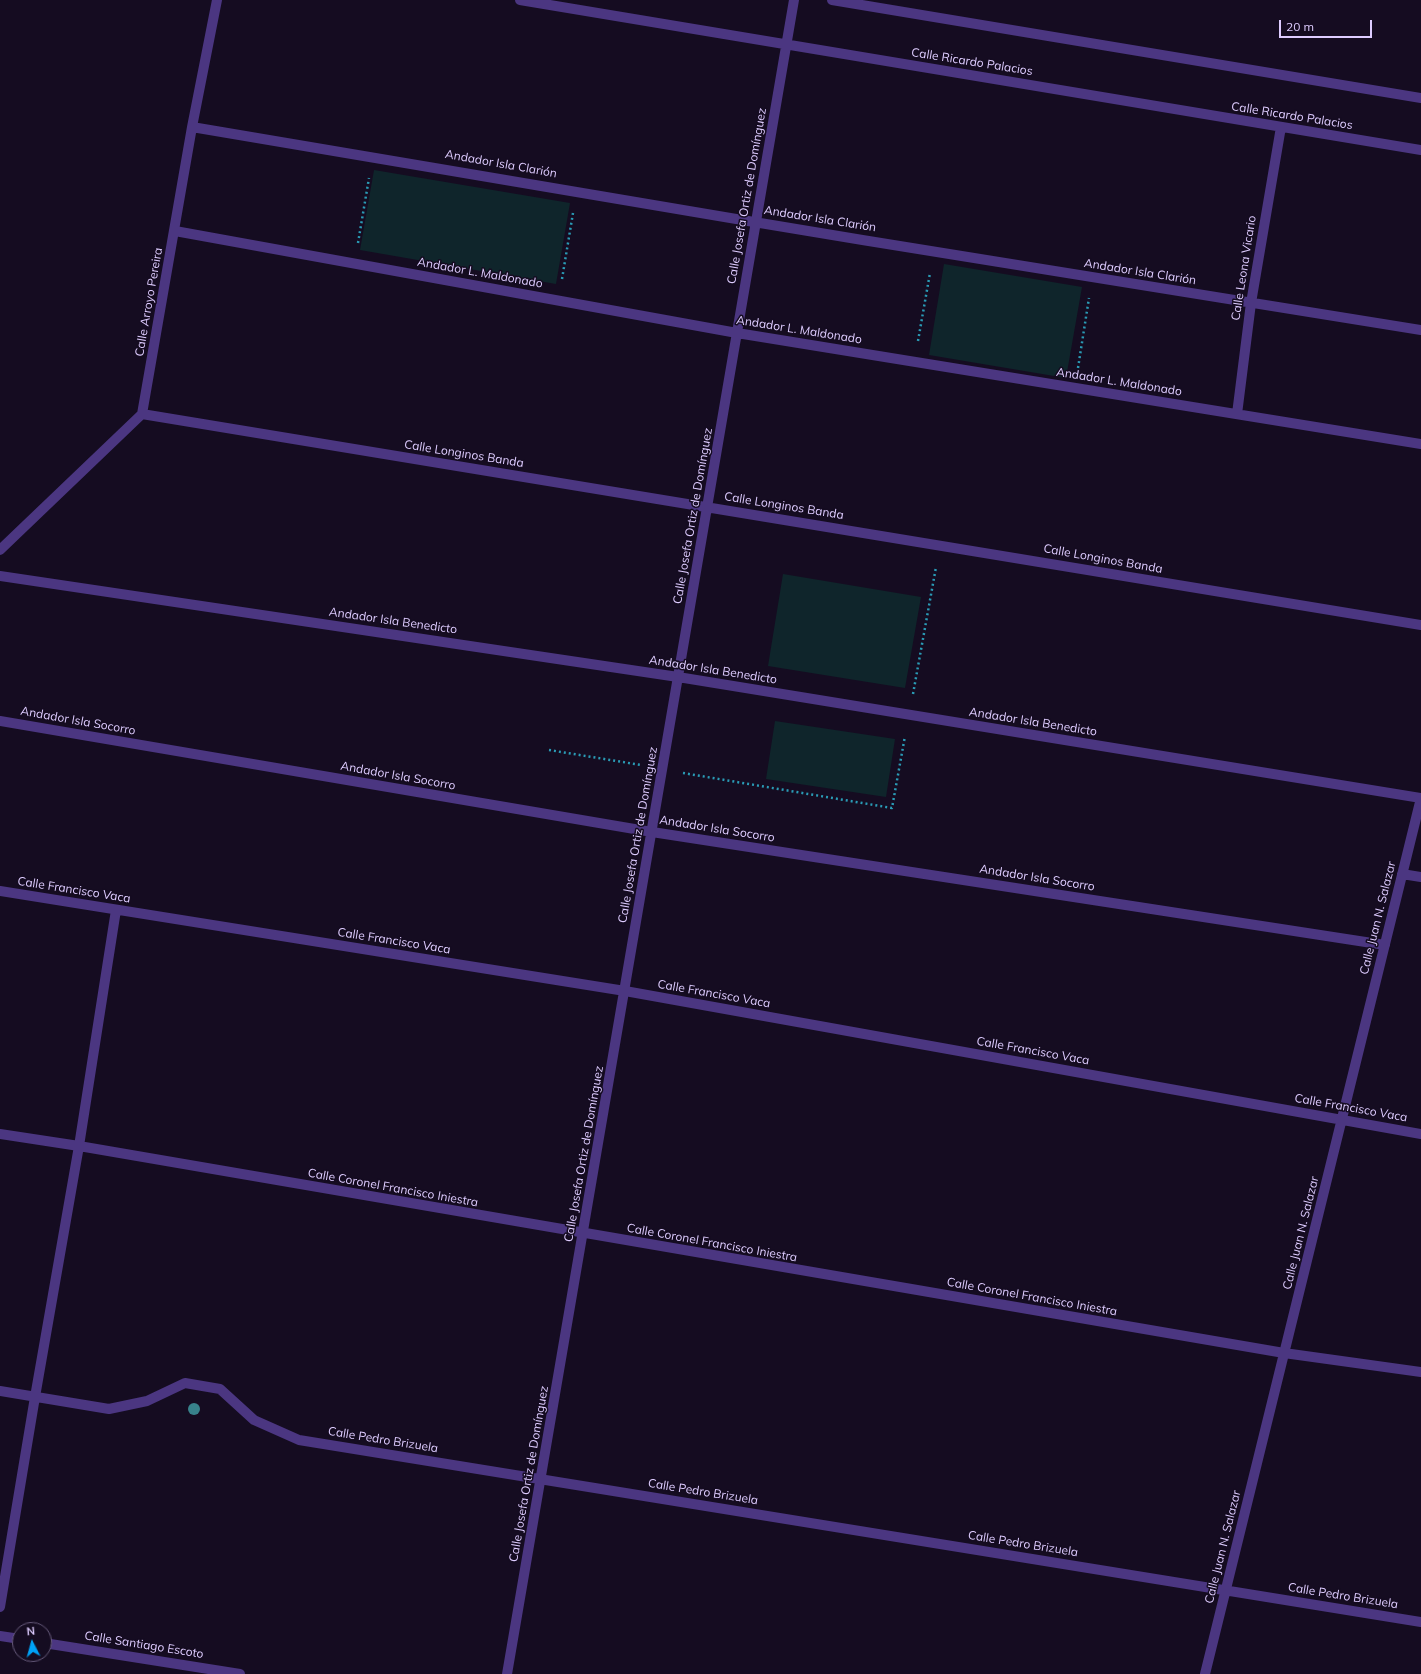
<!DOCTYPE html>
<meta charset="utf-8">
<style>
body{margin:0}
#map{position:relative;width:1421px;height:1674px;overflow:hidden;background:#150c21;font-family:Mulish,sans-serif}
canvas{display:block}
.north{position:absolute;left:12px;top:1622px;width:40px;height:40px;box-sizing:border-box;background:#150c21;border:1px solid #65597a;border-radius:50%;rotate:354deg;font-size:11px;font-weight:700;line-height:16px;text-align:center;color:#deccff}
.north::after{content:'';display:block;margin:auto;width:14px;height:18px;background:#00a2f7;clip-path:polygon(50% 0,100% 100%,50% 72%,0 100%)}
.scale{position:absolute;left:1279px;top:20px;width:93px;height:18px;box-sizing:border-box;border:2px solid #deccff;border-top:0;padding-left:5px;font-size:12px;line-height:14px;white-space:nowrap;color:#deccff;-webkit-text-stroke:3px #150c21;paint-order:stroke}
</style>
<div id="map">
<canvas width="1421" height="1674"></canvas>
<div class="north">N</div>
<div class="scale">20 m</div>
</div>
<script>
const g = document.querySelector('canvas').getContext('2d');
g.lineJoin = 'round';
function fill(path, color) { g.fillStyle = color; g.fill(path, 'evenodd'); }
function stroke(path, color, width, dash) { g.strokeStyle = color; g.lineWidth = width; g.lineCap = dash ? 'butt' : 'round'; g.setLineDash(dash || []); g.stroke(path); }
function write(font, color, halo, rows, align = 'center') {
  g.font = font + ' Mulish,sans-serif'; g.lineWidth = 3; g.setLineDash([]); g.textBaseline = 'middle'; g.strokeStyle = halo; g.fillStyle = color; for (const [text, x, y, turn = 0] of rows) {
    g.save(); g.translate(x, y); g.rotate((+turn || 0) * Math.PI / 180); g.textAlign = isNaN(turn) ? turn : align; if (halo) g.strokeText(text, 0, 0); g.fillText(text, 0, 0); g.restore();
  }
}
const green = new Path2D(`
 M374 170 570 203 556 284 360 250Z
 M944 264 1082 287 1066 378 929 355Z
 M783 574 921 597 905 688 768 666Z
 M775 721 895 739 886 797 766 779Z`);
const path = new Path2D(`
 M358 243 369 178
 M562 279 573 213
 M918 341 930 273
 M1078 368 1089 298
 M913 694 936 567
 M549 750 641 765
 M683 773 892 808 905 736`);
const minor = new Path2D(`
 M520 0 1421 150
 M832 0 1421 98
 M192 127C380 157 567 190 754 222 976 259 1198 295 1421 330
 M175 231 737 333 1421 444
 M142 414 1421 625
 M1237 414 1251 303 1281 127
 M0 550 142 414 192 127 217 0
 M0 576 678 677 1421 798
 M0 721 652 832 1385 945
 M1402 874 1421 877
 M0 891 625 991 1421 1134
 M0 1134 79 1146 1284 1353 1421 1372
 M0 1391 109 1409 147 1401 185 1383 220 1389 254 1420 299 1440 1421 1622
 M0 1607 35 1397 79 1146 116 910
 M0 1636 20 1639
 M44 1643 240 1674
 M507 1674 794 0
 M1205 1674 1421 798`);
const trees = [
 [194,1409]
];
const streetNames = [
 ["Calle Ricardo Palacios",972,62,9],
 ["Calle Ricardo Palacios",1292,116,9],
 ["Andador Isla Clarión",501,164,10],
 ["Calle Josefa Ortiz de Domínguez",747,196,-80],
 ["Andador Isla Clarión",820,219,9],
 ["Calle Leona Vicario",1244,268,-81],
 ["Andador Isla Clarión",1140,272,9],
 ["Andador L. Maldonado",480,273,10],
 ["Calle Arroyo Pereira",149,302,-80],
 ["Andador L. Maldonado",799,330,9],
 ["Andador L. Maldonado",1119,382,9],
 ["Calle Longinos Banda",464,454,9],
 ["Calle Longinos Banda",784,506,9],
 ["Calle Josefa Ortiz de Domínguez",693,516,-80],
 ["Calle Longinos Banda",1103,559,10],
 ["Andador Isla Benedicto",393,621,8],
 ["Andador Isla Benedicto",713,670,9],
 ["Andador Isla Socorro",78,721,10],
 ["Andador Isla Benedicto",1033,722,9],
 ["Andador Isla Socorro",398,776,10],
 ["Andador Isla Socorro",717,829,9],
 ["Calle Josefa Ortiz de Domínguez",638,835,-80],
 ["Andador Isla Socorro",1037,878,9],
 ["Calle Francisco Vaca",74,890,9],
 ["Calle Juan N. Salazar",1378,918,-76],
 ["Calle Francisco Vaca",394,941,9],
 ["Calle Francisco Vaca",714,994,10],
 ["Calle Francisco Vaca",1033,1051,10],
 ["Calle Francisco Vaca",1351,1108,10],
 ["Calle Josefa Ortiz de Domínguez",584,1154,-80],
 ["Calle Coronel Francisco Iniestra",393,1188,10],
 ["Calle Juan N. Salazar",1301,1233,-76],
 ["Calle Coronel Francisco Iniestra",712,1243,10],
 ["Calle Coronel Francisco Iniestra",1032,1297,10],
 ["Calle Pedro Brizuela",383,1440,9],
 ["Calle Josefa Ortiz de Domínguez",529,1474,-80],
 ["Calle Pedro Brizuela",703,1492,9],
 ["Calle Pedro Brizuela",1023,1544,9],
 ["Calle Juan N. Salazar",1223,1547,-76],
 ["Calle Pedro Brizuela",1343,1596,9],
 ["Calle Santiago Escoto",144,1645,9]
];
fill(green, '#0f252b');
stroke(path, '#2a9bb5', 2.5, [2, 3]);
stroke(minor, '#4b3681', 10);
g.fillStyle = '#38828b';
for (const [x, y] of trees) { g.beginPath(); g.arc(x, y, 6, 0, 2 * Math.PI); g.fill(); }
write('12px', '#deccff', '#150c21', streetNames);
</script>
